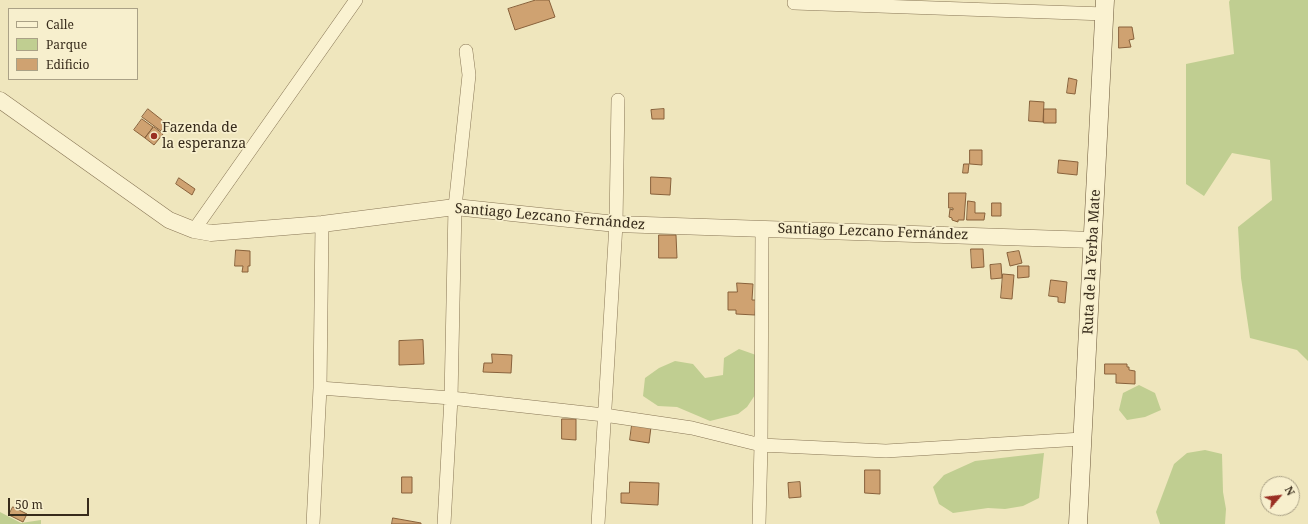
<!DOCTYPE html>
<meta charset="utf-8">
<style>
body{margin:0}
#map{position:relative;width:1308px;height:524px;overflow:hidden;background:#efe6bd;font-family:"Noto Serif",serif}
canvas{display:block}
.legend{position:absolute;left:8px;top:8px;width:130px;height:72px;box-sizing:border-box;background:#f7efcd;border:1px solid #aaa186;margin:0;padding:5px 7px;list-style:none;font-size:12px;color:#372b1b}
.legend li{display:flex;align-items:center;gap:8px;height:20px}
.legend b{width:20px;border:1px solid #aaa186}
.north{position:absolute;left:1260px;top:476px;width:40px;height:40px;box-sizing:border-box;background:#f7efcd;border:1px solid #aaa186;border-radius:50%;rotate:62deg;font-size:11px;font-weight:700;line-height:16px;text-align:center;color:#372b1b}
.north::after{content:'';display:block;margin:auto;width:14px;height:18px;background:#9a2f23;clip-path:polygon(50% 0,100% 100%,50% 72%,0 100%)}
.scale{position:absolute;left:8px;top:498px;width:81px;height:18px;box-sizing:border-box;border:2px solid #372b1b;border-top:0;padding-left:5px;font-size:12px;line-height:14px;white-space:nowrap;color:#372b1b;-webkit-text-stroke:3px #f7efcd;paint-order:stroke}
</style>
<div id="map">
<canvas width="1308" height="524"></canvas>
<ul class="legend">
<li><b style="height:5px;background:#faf2d1"></b>Calle</li>
<li><b style="height:11px;background:#c0ce91"></b>Parque</li>
<li><b style="height:11px;background:#cfa271"></b>Edificio</li>
</ul>
<div class="north">N</div>
<div class="scale">50 m</div>
</div>
<script>
const g = document.querySelector('canvas').getContext('2d');
g.lineJoin = 'round';
function fill(path, color) { g.fillStyle = color; g.fill(path, 'evenodd'); }
function stroke(path, color, width, dash) { g.strokeStyle = color; g.lineWidth = width; g.lineCap = dash ? 'butt' : 'round'; g.setLineDash(dash || []); g.stroke(path); }
function write(font, color, halo, rows, align = 'center') {
  g.font = font + ' "Noto Serif",serif'; g.lineWidth = 3.5; g.setLineDash([]); g.textBaseline = 'middle'; g.strokeStyle = halo; g.fillStyle = color; for (const [text, x, y, turn = 0] of rows) {
    g.save(); g.translate(x, y); g.rotate((+turn || 0) * Math.PI / 180); g.textAlign = isNaN(turn) ? turn : align; if (halo) g.strokeText(text, 0, 0); g.fillText(text, 0, 0); g.restore();
  }
}
const green = new Path2D(`
 M1230 0H1308V361L1297 350 1250 338 1241 278 1238 227 1272 200 1270 160 1232 153 1204 196 1186 184V64L1234 54 1229 2Z
 M739 349 756 355 757 392 747 407 738 414 710 421 677 407 658 406 643 396 645 378 659 368 675 361 693 364 705 378 723 375 724 358Z
 M1139 385 1155 393 1161 410 1145 417 1127 420 1119 410 1123 393Z
 M1205 450 1222 454 1223 492 1226 509 1225 524H1160L1156 512 1174 464 1187 453Z
 M1044 453 1039 498 1023 506 1005 509 988 508 953 513 939 504 933 487 944 475 975 461Z
 M0 512 21 523 41 520V524H0Z`);
const building = new Path2D(`
 M536 0H549L555 17 515 30 508 9Z
 M1119 27H1132L1134 39 1129 40 1131 47 1119 48Z
 M1069 78 1077 80 1075 94 1067 93Z
 M1030 101 1044 102 1043 122 1029 121Z
 M148 109 167 124 161 131 142 117Z
 M664 109V119H652L651 110Z
 M1044 109H1056V123H1044Z
 M142 119 153 127 145 138 134 130Z
 M154 127 163 134 154 145 145 138Z
 M970 150H982V165L970 164Z
 M1059 160 1078 162 1077 175 1058 173Z
 M964 164H969L968 173H963Z
 M651 177 671 178 670 195 651 194Z
 M179 178 195 189 192 195 176 184Z
 M949 193H966L964 220H958V222L952 220V218L949 217 950 209 953 210V208H949Z
 M968 201 975 202V213H985L984 220H967Z
 M992 203H1001V216H992Z
 M659 235H676L677 258H659Z
 M971 249H983L984 267 972 268Z
 M236 250 250 251V266H248V272H242L243 266H235Z
 M1019 251 1022 263 1010 266 1007 253Z
 M1001 264 1002 278 991 279 990 265Z
 M1018 266H1029V277L1018 278Z
 M1003 274 1014 275 1012 299 1001 298Z
 M1051 280 1067 282 1065 303 1058 302V297L1049 296Z
 M737 283 753 284 752 300H756L755 315 736 314V310H728V292H737Z
 M423 340 424 364 399 365V341Z
 M492 354 512 355 511 373 483 372 484 363H492Z
 M1105 364H1127V367H1129V370L1135 371V384L1116 383V374H1105Z
 M562 419H576V440L562 439Z
 M632 425 651 427 649 443 630 440Z
 M865 470H880V494L865 493Z
 M402 477H412V493H402Z
 M630 482 659 483 658 505 621 503V493H629Z
 M800 482 801 497 789 498 788 483Z
 M13 507 27 514 23 522 9 515Z
 M393 518 421 523V524H392Z`);
const minor = new Path2D(`
 M794 3 1105 14
 M194 230 356 0
 M320 388 451 398 604 415 692 428 761 445 886 451 1082 439
 M313 524 320 388 322 224
 M444 524 451 398 455 207 469 75 466 51
 M598 524 616 224 618 100
 M759 524 761 445 762 229`);
const tertiary = new Path2D(`
 M0 100 169 220 194 230 211 233 322 224 455 207 616 224 1093 240`);
const secondary = new Path2D(`
 M1078 524 1105 0`);
const markers = [
 [154,136,4,"#9a2f23"]
];
const poiNames = [
 ["Fazenda de",162,128],
 ["la esperanza",162,144]
];
const streetNames = [
 ["Santiago Lezcano Fernández",550,217,5],
 ["Santiago Lezcano Fernández",873,232,2],
 ["Ruta de la Yerba Mate",1092,262,-87]
];
fill(green, '#c0ce91');
fill(building, '#cfa271');
stroke(building, '#88613b', 1);
stroke(minor, '#887656', 14);
stroke(tertiary, '#887656', 17);
stroke(secondary, '#6a5639', 19);
stroke(minor, '#faf2d1', 13);
stroke(tertiary, '#faf2d1', 16);
stroke(secondary, '#faf2d1', 18);
for (const [x, y, r, color] of markers) { const dot = new Path2D(); dot.arc(x, y, r, 0, 2 * Math.PI); g.fillStyle = color; g.fill(dot); stroke(dot, '#f7efcd', 1.5); }
write('14px', '#372b1b', '#f7efcd', poiNames, 'left');
write('14px', '#372b1b', '#f7efcd', streetNames);
</script>
